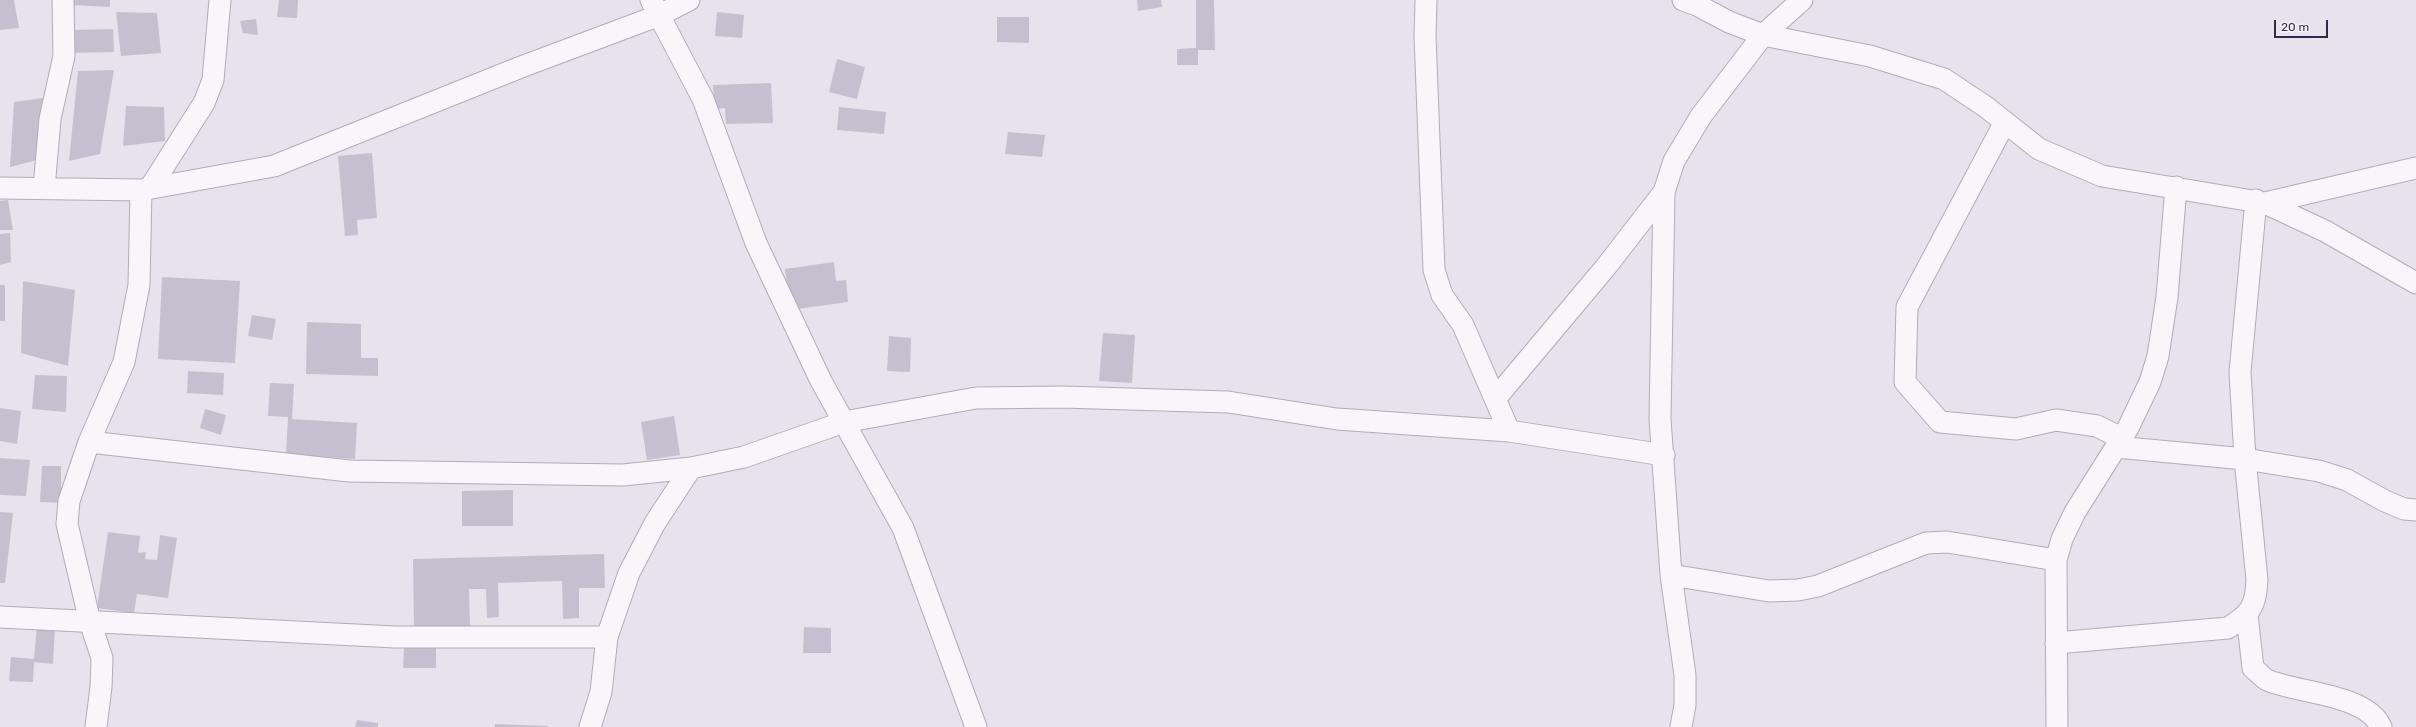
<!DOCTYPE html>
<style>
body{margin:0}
#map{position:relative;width:2416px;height:727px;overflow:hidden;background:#e6e3ec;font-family:Rubik,sans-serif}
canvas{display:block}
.scale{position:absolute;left:2274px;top:20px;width:54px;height:18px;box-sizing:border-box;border:2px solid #342946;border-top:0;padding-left:5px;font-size:12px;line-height:14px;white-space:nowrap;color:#342946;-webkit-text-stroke:3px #f5f3f9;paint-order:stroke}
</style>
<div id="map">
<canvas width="2416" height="727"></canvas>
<div class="scale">20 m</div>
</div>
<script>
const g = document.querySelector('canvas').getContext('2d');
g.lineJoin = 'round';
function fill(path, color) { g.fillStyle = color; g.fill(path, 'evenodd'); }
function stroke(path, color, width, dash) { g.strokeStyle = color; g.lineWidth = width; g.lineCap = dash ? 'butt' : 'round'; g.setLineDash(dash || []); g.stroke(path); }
const building = new Path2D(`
 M0 0H14L19 28 0 30Z
 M71 0H110V7L71 5Z
 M279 0H298L297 18 277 17Z
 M1137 0H1161L1162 7 1138 11Z
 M1196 0H1214L1215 50H1198V65H1177V49L1196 48Z
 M116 12 157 13 161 53 121 56Z
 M717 12 744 15 742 38 715 36Z
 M997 17H1029V43L997 42Z
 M256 19 258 35 243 33 240 21Z
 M113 29 114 52 69 53 73 30Z
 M837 59 865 67 857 99 829 92Z
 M114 70 100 154 69 161 78 71Z
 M771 83 773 123 726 124 725 108 715 109 713 85Z
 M44 98 37 160 10 167 14 102Z
 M126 106 164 107 165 141 123 146Z
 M839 107 886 112 884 134 837 130Z
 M1008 132 1045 135 1042 157 1005 154Z
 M372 153 377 218 357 220 358 235 345 236 338 156Z
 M8 200 13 230H0V201Z
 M10 233 11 262 0 265V234Z
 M834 262 836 281 846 280 848 302 790 310 785 269Z
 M162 277 240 281 235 363 158 359Z
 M23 281 75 290 68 366 21 353Z
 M0 285H5V321H0Z
 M252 315 276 319 272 340 248 336Z
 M307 322 361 324V358H378V376L306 374Z
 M1103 333 1135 335 1132 383 1099 381Z
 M889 336 911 338 910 372 887 371Z
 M188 371 224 373 223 395 187 393Z
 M35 375 67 376 66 412 32 409Z
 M270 383 294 384 292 419 357 423 355 459 286 455 288 417 268 416Z
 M0 408 21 411 17 444 0 441Z
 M205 409 226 415 221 435 200 428Z
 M674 416 680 455 647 460 641 422Z
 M0 458 30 460 26 496 0 495Z
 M42 466H61V503L40 502Z
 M513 490V526H462V491Z
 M0 512 13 513 5 583H0Z
 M108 532 140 536 138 553 146 552 145 559 157 560 160 535 177 538 168 598 137 594 134 613 97 608Z
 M604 554 605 588H579V618L563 619 562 581 498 583 499 617 487 618 486 589H469L470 626 414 628 413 559Z
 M37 625 55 627 53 664 34 662 33 682 9 681 11 657 34 659Z
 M804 627 831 628V653H803Z
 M404 648H436V668H403Z
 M357 720 378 723V727H355Z
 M495 724 548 726V727H495Z`);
const minor = new Path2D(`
 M651 0 703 99 756 243 821 381 903 528 976 727
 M1426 0 1425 36 1434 270 1442 295 1463 325 1509 431
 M1683 0 1697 5 1729 22 1763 35 1870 56 1944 79 1986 107 2039 149 2102 176 2265 203 2325 231 2416 283
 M2005 122 1907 307 1905 382 1940 422 2016 429 2056 420 2097 426 2121 438
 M0 188 141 190 274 166 521 67 660 15 689 0
 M44 188 50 119 64 56 63 0
 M150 188 204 103 213 80 220 0
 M2265 203 2416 168
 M1495 399 1605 268 1664 192
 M89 442 349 471 623 475 691 468 744 457 844 422 976 398 1063 397 1228 402 1337 419 1509 431 1664 455
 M2116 447 2245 459 2319 471 2347 480 2385 501 2404 509 2416 510
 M1671 575 1769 591 1798 590 1818 586 1926 543 1947 542 2056 560
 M2247 615 2253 668C2257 671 2262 677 2267 680 2296 693 2367 694 2381 727
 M0 617 395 637H607
 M2056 643 2228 628C2250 614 2256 607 2257 580L2245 459 2240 372 2256 200
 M96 727 101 687 102 658 90 622 67 524 69 501 89 442 124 362 139 285 141 190
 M590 727 601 692 607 637 629 573 655 523 691 468
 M1681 727 1685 705V675L1671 575 1660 419 1664 192 1674 161 1701 116 1763 35 1802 0
 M2057 727 2056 560 2062 539 2075 512 2128 428 2150 382 2158 356 2167 297 2176 187`);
fill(building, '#c5c0cf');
stroke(minor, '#b1abba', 23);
stroke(minor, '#f8f6fa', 21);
</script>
